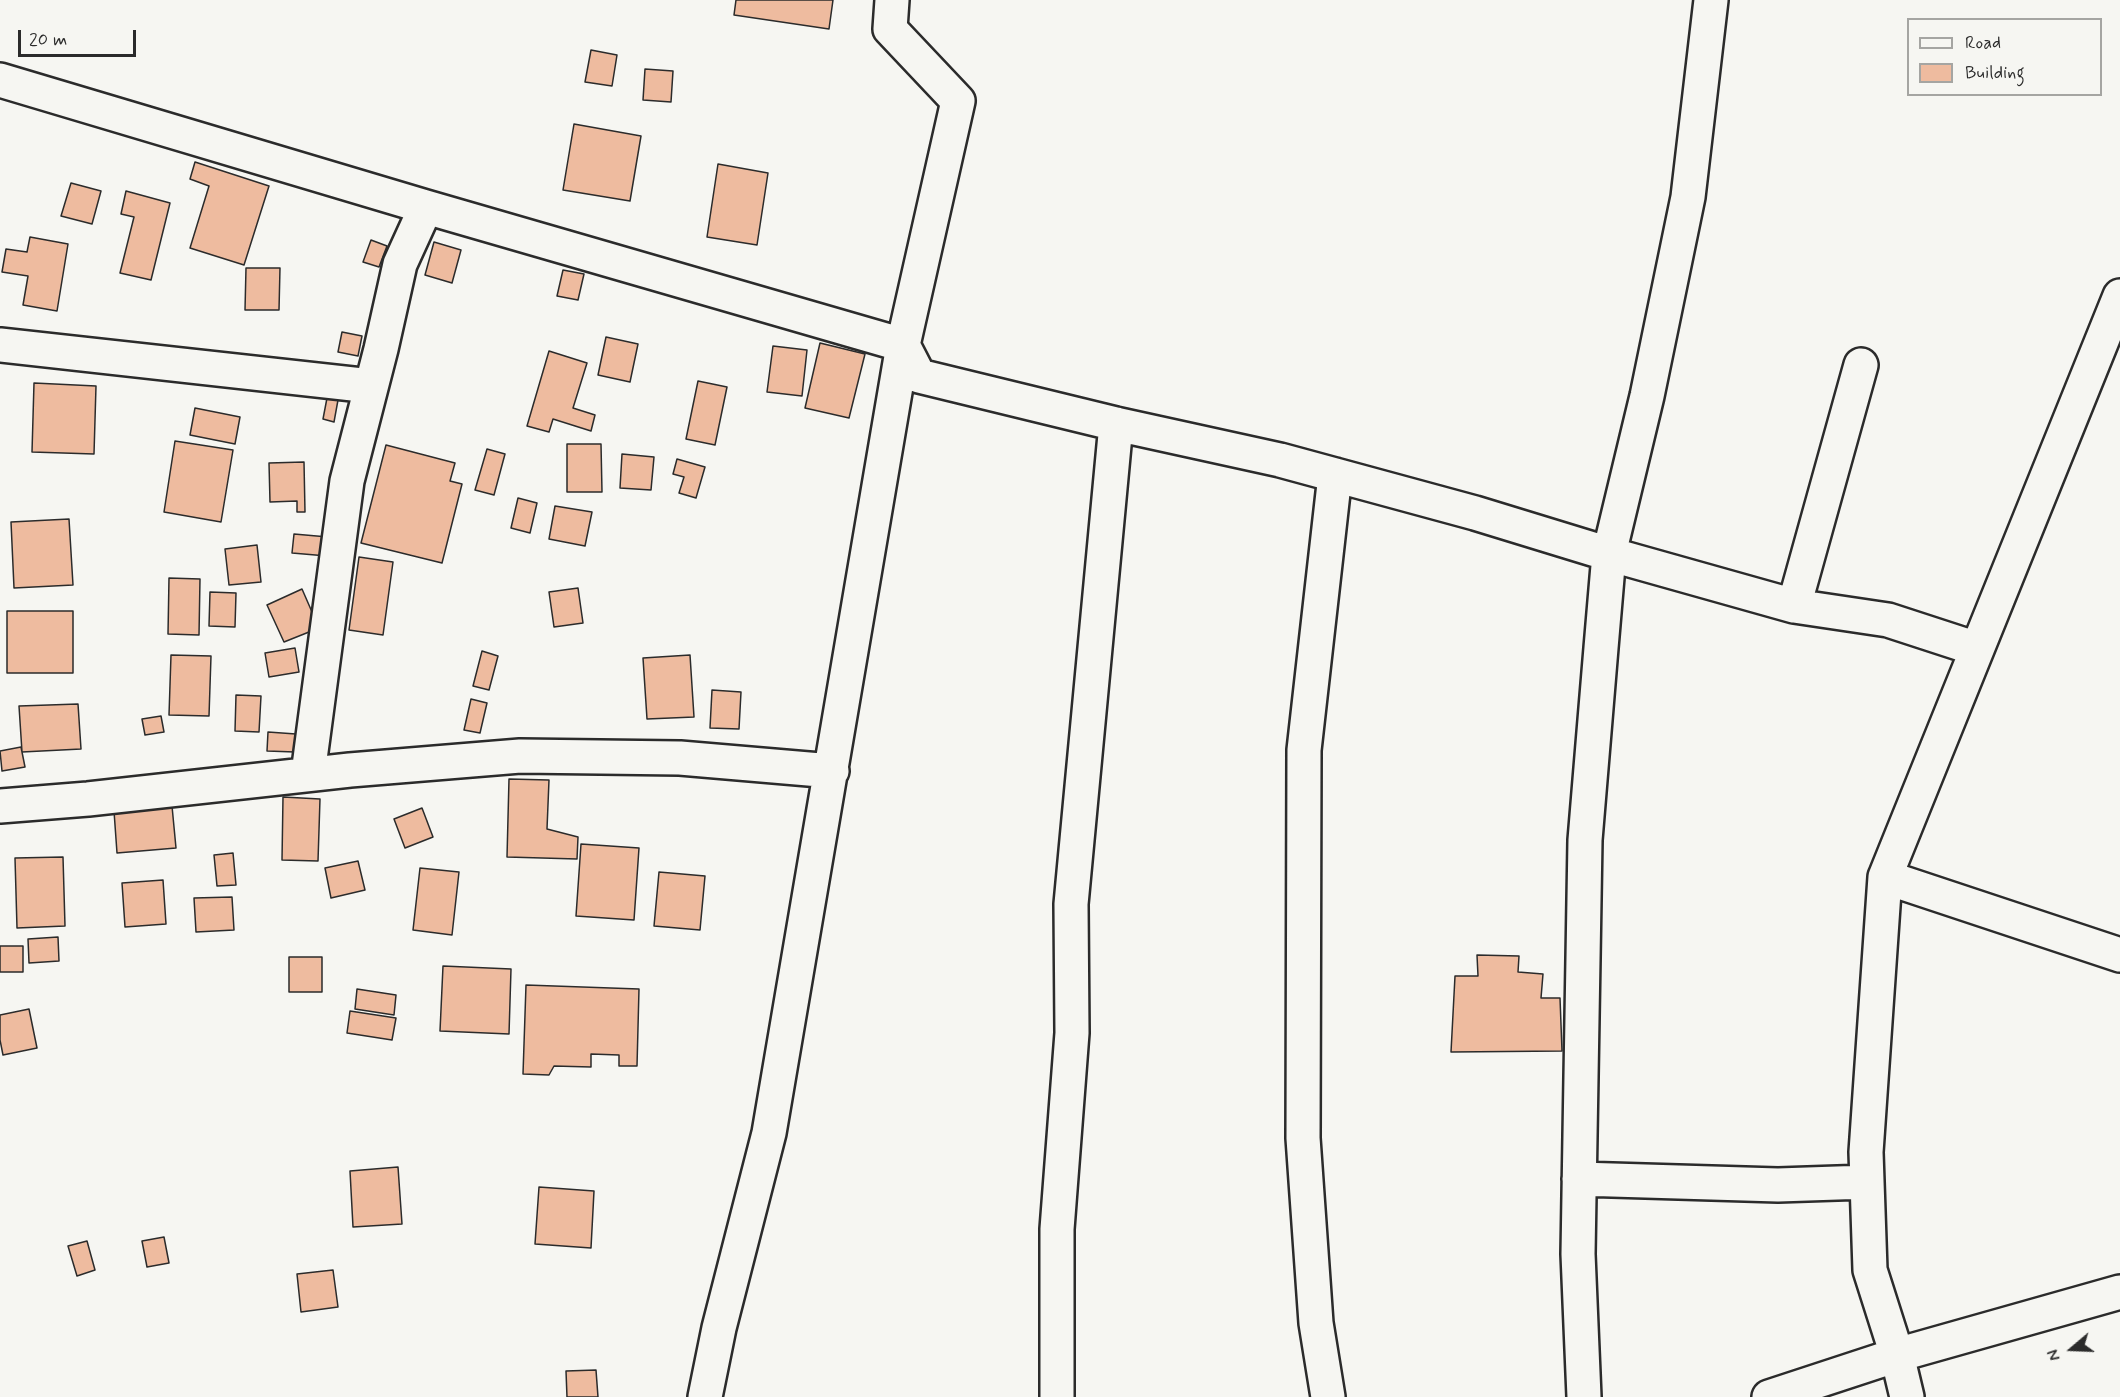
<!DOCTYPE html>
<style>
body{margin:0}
#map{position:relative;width:2120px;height:1397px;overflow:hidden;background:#f6f6f2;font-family:Mynerve,sans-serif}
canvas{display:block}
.legend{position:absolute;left:1907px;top:18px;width:195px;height:78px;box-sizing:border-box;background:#f6f6f2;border:2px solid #a5a5a2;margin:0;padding:8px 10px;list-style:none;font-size:18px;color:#2b2b2b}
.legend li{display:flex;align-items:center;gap:12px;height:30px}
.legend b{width:30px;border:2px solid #a5a5a2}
.north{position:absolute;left:2042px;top:1319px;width:60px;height:60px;-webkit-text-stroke:4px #f6f6f2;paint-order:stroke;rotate:251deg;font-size:16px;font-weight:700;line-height:24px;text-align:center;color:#2b2b2b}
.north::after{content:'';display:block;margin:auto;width:21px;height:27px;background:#2b2b2b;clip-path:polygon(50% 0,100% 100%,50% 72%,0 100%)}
.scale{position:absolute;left:18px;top:30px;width:118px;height:27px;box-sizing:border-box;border:3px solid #2b2b2b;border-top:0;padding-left:8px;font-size:18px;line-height:21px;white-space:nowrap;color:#2b2b2b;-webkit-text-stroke:4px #f6f6f2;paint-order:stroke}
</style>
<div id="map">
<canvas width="2120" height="1397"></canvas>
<ul class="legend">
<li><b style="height:8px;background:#f6f6f2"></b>Road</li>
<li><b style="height:16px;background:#eebb9f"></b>Building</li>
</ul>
<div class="north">N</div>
<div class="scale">20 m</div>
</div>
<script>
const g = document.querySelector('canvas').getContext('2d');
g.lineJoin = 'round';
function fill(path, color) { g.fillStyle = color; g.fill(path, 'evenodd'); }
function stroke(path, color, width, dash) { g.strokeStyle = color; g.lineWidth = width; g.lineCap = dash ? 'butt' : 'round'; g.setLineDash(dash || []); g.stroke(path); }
const building = new Path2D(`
 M736 0H833L829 29 734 15Z
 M591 50 617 55 612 86 585 82Z
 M645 69 673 71 671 102 643 100Z
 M574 124 641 136 630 201 563 190Z
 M195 162 269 186 244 265 190 248 209 186 190 179Z
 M718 164 768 173 757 245 707 237Z
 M71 183 101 191 92 224 61 216Z
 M126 191 170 203 151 280 120 273 134 217 121 214Z
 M30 237 68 244 57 311 23 305 28 276 2 272 6 249 27 252Z
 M371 240 387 246 379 267 363 262Z
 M434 242 461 250 452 283 425 275Z
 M246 268H280L279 310H245Z
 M563 270 584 274 578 300 557 296Z
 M342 332 362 336 358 356 338 352Z
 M606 337 638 344 630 382 598 375Z
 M820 343 865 354 849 418 805 408Z
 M773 346 807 350 802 396 767 392Z
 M549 351 587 363 573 408 595 415 591 431 553 419 549 432 527 426Z
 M698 381 727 387 715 445 686 439Z
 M34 383 96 386 94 454 32 452Z
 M327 398 338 400 334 422 323 419Z
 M195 408 240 417 235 444 190 435Z
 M175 441 233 450 221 522 164 512Z
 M567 444H601L602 492H567Z
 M386 445 455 463 450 481 462 484 442 563 361 543Z
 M487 449 505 454 494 495 475 490Z
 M622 454 654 457 651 490 620 488Z
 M677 459 705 467 696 498 679 493 684 477 673 474Z
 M304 462 305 512H297V501L270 502 269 463Z
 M518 498 537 503 530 533 511 528Z
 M555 506 592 512 585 546 549 539Z
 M69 519 73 585 14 588 11 522Z
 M294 534 328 537 327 556 292 553Z
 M257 545 261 582 229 585 225 549Z
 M359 557 393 562 383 635 349 630Z
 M169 578 200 579 199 635 168 634Z
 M578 588 583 623 554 627 549 592Z
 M302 589 319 628 284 642 267 605Z
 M210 592 236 593 235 627 209 626Z
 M7 611H73V673H7Z
 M295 648 299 672 269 677 265 653Z
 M482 651 498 656 489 690 473 686Z
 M171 655 211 656 209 716 169 715Z
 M690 655 694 717 647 719 643 658Z
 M712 690 741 692 739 729 710 728Z
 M236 695 261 696 259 732 235 731Z
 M471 699 487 703 480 733 464 730Z
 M78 704 81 749 22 752 19 706Z
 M161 716 164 732 145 735 142 719Z
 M268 732 296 734 295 752 267 751Z
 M21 747 25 767 2 771 0 751Z
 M509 779 549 780 547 829 578 837 577 859 507 857Z
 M283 797 320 799 318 861 282 860Z
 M172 806 176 848 117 853 114 811Z
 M422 808 433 837 405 848 394 819Z
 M581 844 639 848 634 920 576 916Z
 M233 853 236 885 217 886 214 855Z
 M63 857 65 926 17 928 15 858Z
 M358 861 365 890 331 898 325 868Z
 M420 868 459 872 452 935 413 930Z
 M659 872 705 876 700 930 654 926Z
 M163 880 166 924 125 927 122 883Z
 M232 897 234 930 196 932 194 898Z
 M58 937 59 961 29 963 28 939Z
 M0 946H23V972H0Z
 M1477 955 1519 956 1518 972 1543 974 1541 998H1560L1562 1051 1451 1052 1455 976H1478Z
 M289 957H322V992H289Z
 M443 966 511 969 509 1034 440 1031Z
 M526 985 639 989 637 1066H619V1055L591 1054V1067L554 1066 549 1075 523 1074Z
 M357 989 396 995 394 1015 355 1009Z
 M29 1009 37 1048 3 1055 0 1040V1015Z
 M350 1011 396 1018 392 1040 347 1033Z
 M398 1167 402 1224 353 1227 350 1171Z
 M539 1187 594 1191 591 1248 535 1244Z
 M164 1237 169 1263 147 1267 142 1241Z
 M87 1241 95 1270 77 1276 68 1246Z
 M333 1270 338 1307 301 1312 297 1274Z
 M596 1370 598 1397H567L566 1371Z`);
const street = new Path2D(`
 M0 80 426 207 903 345 919 376 1116 424 1280 460 1475 513 1609 554 1794 606 1888 620 1977 649
 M0 345 371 386
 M1794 606 1861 365
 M308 774 347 481 381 349 400 264 426 207
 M0 806 88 799 350 770 520 756 680 758 832 771
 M1885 877 2120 955
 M1579 1179 1778 1185 1867 1182
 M705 1397 719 1328 769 1133 903 345 958 101 890 29 892 0
 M1057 1397V1229L1072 1033 1071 904 1116 424
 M1328 1397 1316 1323 1303 1138 1304 750 1335 475
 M1584 1397 1578 1254 1585 840 1601 648 1609 554 1647 396 1688 197 1711 0
 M1769 1397 1897 1355 2120 1292
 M1907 1397 1897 1355 1870 1270 1866 1152 1885 877 2120 296`);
fill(building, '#eebb9f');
stroke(building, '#2b2b2b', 1.5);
stroke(street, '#2b2b2b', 38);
stroke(street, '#f6f6f2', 33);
</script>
